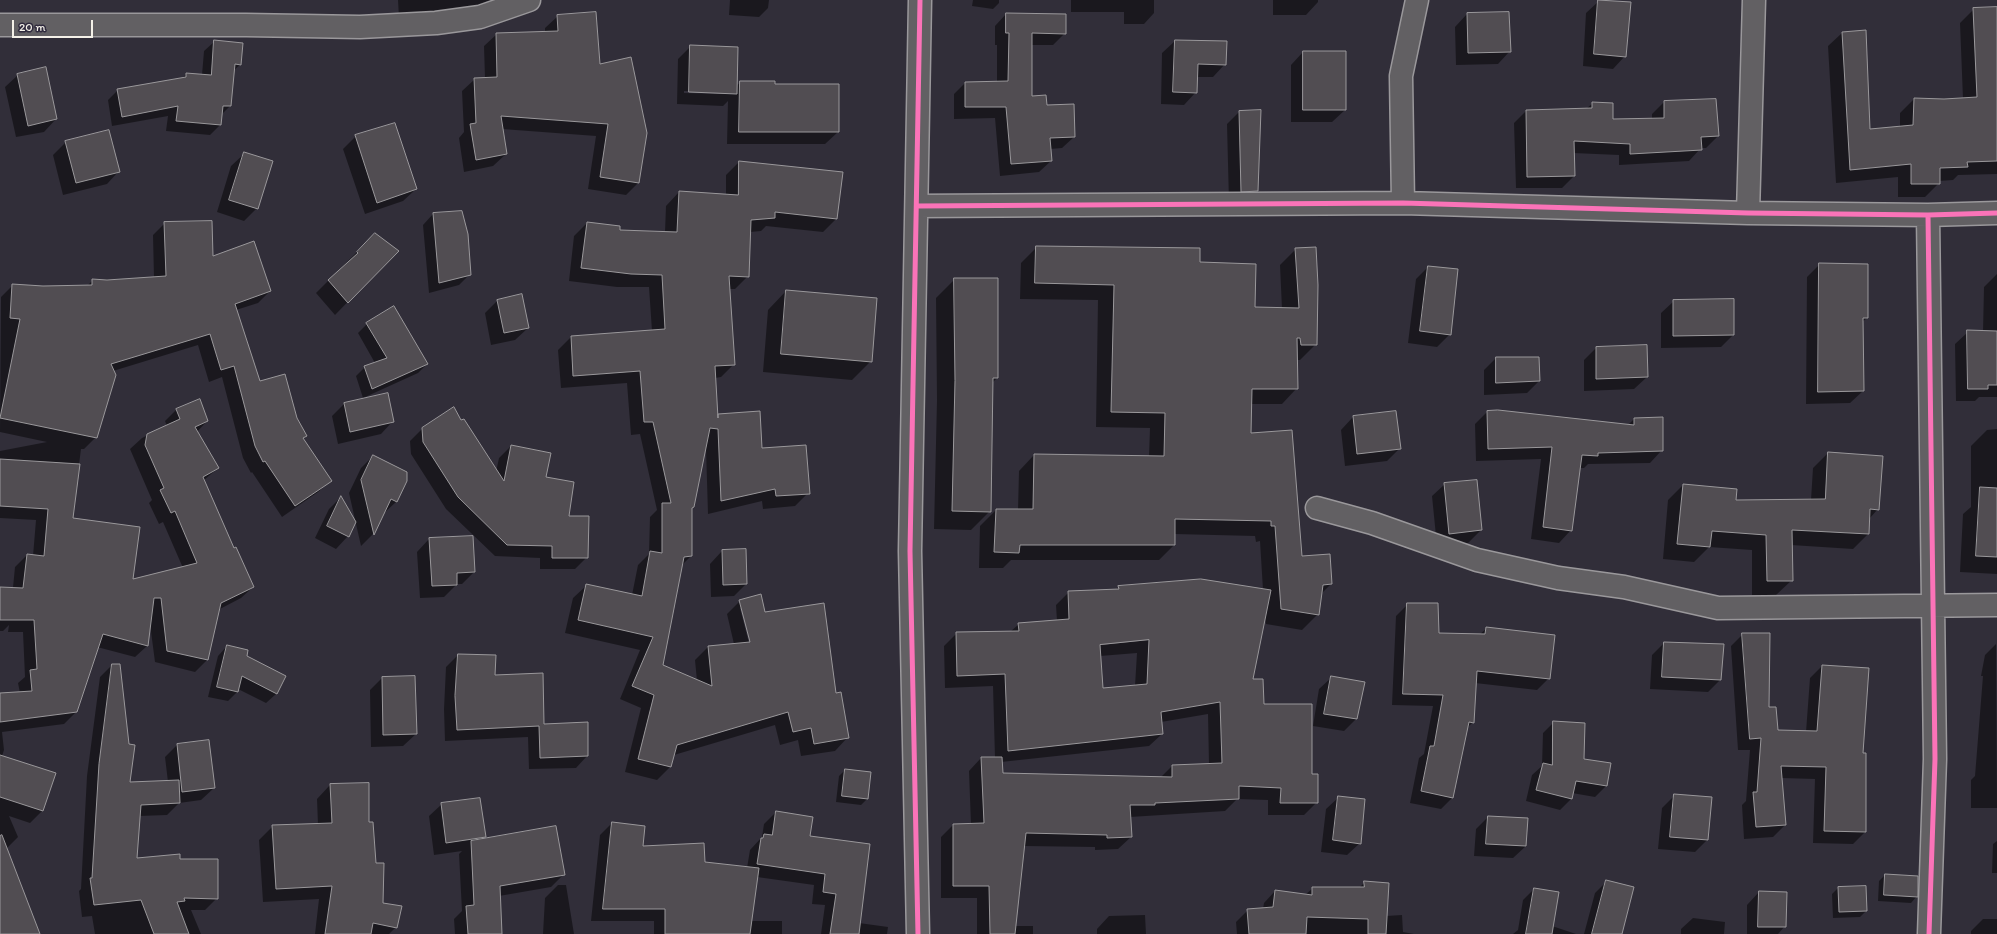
<!DOCTYPE html>
<style>
body{margin:0}
#map{position:relative;width:1997px;height:934px;overflow:hidden;background:#312e39;font-family:Itim,sans-serif}
canvas{display:block}
.scale{position:absolute;left:12px;top:20px;width:81px;height:18px;box-sizing:border-box;border:2px solid #f4f1e8;border-top:0;padding-left:5px;font-size:12px;line-height:14px;white-space:nowrap;color:#f4f1e8;-webkit-text-stroke:3px #2f2a3d;paint-order:stroke}
</style>
<div id="map">
<canvas width="1997" height="934"></canvas>
<div class="scale">20 m</div>
</div>
<script>
const g = document.querySelector('canvas').getContext('2d');
g.lineJoin = 'round';
function fill(path, color) { g.fillStyle = color; g.fill(path, 'evenodd'); }
function stroke(path, color, width, dash) { g.strokeStyle = color; g.lineWidth = width; g.lineCap = dash ? 'butt' : 'round'; g.setLineDash(dash || []); g.stroke(path); }
const shadow = new Path2D(`
 M398 0H504L500 3 399 18Z
 M730 0H769L768 8 759 17 729 15Z
 M973 0H999V3L993 9 972 6Z
 M1071 0H1154V13L1144 24H1124V12H1071Z
 M1273 0H1318V2L1306 15H1273Z
 M1599 1 1625 56 1613 69 1583 66 1586 13Z
 M1997 8V174L1958 175 1953 180 1939 181V183L1925 197H1898V177L1836 183 1828 46 1842 33 1870 130 1900 127V113L1914 99H1963L1960 23 1974 9Z
 M1006 14 1065 33 1053 45H1031V97L1046 107 1074 137 1062 148 1050 149 1051 161 1039 172 1000 176 995 118 954 119V94L965 83 997 82V45H995V26Z
 M1467 14 1510 51 1498 64 1456 65 1455 27Z
 M558 16 600 65 638 183 626 195 588 189 596 136 502 129 506 154 493 166 464 172 459 138 464 132 462 91 475 79 485 78 484 46 497 34 545 33V28Z
 M215 41 240 65 233 71 230 106 221 115 220 125 210 135 166 131 168 116 112 126 108 100 118 90 182 78 187 74 202 75 204 51Z
 M1175 41 1226 42 1225 64 1213 77H1197L1196 92 1184 105 1161 104 1162 53Z
 M691 46 736 86 741 82 774 85 838 132 825 144H727L728 101 723 106 677 104 678 59ZM684 91 725 92V94L684 93Z
 M1303 52 1345 110 1332 122H1291V65Z
 M18 75 56 119 44 132 16 137 5 87Z
 M1664 102 1718 136 1706 148H1701L1689 161 1619 165V155L1573 153 1574 176 1562 188H1516L1514 123 1526 111 1586 109 1593 103 1612 120 1652 119V114Z
 M1239 112 1257 191 1245 203H1229L1227 124Z
 M356 136 416 189 403 201 365 214 343 149Z
 M66 142 119 171 107 184 63 195 53 155Z
 M244 154 257 208 244 221 217 212 231 166Z
 M739 162 836 219 823 232 766 226 761 231 750 232 748 276 735 289H729L734 364 721 377 715 378 717 416 718 415 761 449 808 493 795 506 763 509 762 501 708 514 706 448 691 509V556L682 565 662 666 697 681 695 660 708 647 734 644 727 614 740 601 764 613 835 694 848 737 835 751 801 756 798 740 780 745 775 725 674 755 670 767 657 780 625 772 641 708 620 699 640 650 565 633 573 598 587 585 632 595 638 565 649 554 650 517 657 510 640 434 631 435 627 383 561 388 558 350 571 337 652 331 649 287H617L569 281 574 236 587 223 619 231 665 232 666 206 679 192 726 195V175ZM740 608H742L752 646 750 647Z
 M461 212 470 274 459 285 429 293 423 225 433 214Z
 M165 223 212 257 270 291 258 303 236 310 259 382 296 419 306 436 303 439 330 481 318 492 282 517 252 472 251 473 243 458 222 377 209 382 198 345 113 371 96 437 84 449H81L72 519 131 580 183 568 163 522 159 524 149 503 152 500 130 449 142 438 167 426 165 421 177 409 207 421 197 432 218 468 203 481 234 549 253 587 241 598 218 610 207 660 195 672 155 662 150 624 147 646 135 657 97 647 76 712 64 724 2 732 4 750 2 756 55 774 42 811 30 823 9 816 18 837 6 849 38 934H0V694L20 693 18 683 25 677 23 632H8L9 625 3 631H0V588L11 608 15 567 27 555 33 556 36 520 0 518V451L47 442 0 432 1 297 13 285 43 287 87 286 93 280 154 278 153 235Z
 M362 247 397 251 335 315 316 293Z
 M1037 247 1199 263 1254 308 1282 309 1280 265 1296 249 1316 344 1300 360H1297V388L1282 404H1251L1250 434 1301 558 1331 584 1321 594 1318 614 1302 630 1266 624 1265 618 1252 680 1263 705 1310 775 1317 802 1304 815H1268V800L1237 799 1225 811 1130 817 1131 837 1118 849 1095 850V847L1024 846 1015 926H1033V934H977V898H941V837L953 825H971L969 771 981 758H995L993 686 945 688 944 646 957 633 1010 632 1019 624 1057 621 1056 605 1069 592 1115 590 1119 587 1263 590 1260 541 1256 542 1255 536 1174 534V545L1159 560H1011L1003 568H979L980 526 996 510H1018L1019 471 1034 455 1149 457 1150 428 1096 427 1098 300 1020 299 1021 263ZM1137 653 1135 686 1102 689 1100 656ZM1208 714 1209 765 1172 766 1160 778 1002 774 1001 762 1149 746 1162 734 1161 722Z
 M1820 264 1867 318 1862 322 1863 391 1850 403 1806 404 1807 277Z
 M1428 267 1450 334 1437 347 1408 343 1416 279Z
 M1997 274V397H1979L1975 401H1956L1955 344 1968 332H1983L1984 287Z
 M955 279 997 378 992 383 990 511 971 530 934 529 937 400 936 298Z
 M786 291 871 361 852 380 763 372 768 310Z
 M1733 300V335L1721 347 1661 348V313L1674 301Z
 M497 301 528 328 515 340 491 345 485 313Z
 M393 308 427 364 418 373 363 398 356 376 365 367 375 363 358 333 367 324Z
 M1646 346 1647 377 1634 389 1584 391V360L1596 348Z
 M1496 358 1539 381 1527 393 1484 395V370Z
 M344 404 393 421 381 434 338 444 332 416Z
 M1487 412 1628 425 1634 419 1662 450 1650 463 1588 464 1584 468H1579L1571 530 1559 543 1531 539 1541 459 1476 461 1475 424Z
 M1353 417 1400 448 1387 461 1345 466 1341 430Z
 M461 421 496 472 499 458 511 446 545 478 567 517 587 557 575 569H540V558L495 556 446 509 411 454 410 441 423 428Z
 M1997 429V574L1960 572 1963 514 1971 507V446L1987 430Z
 M1828 453 1878 509 1869 519 1868 534 1853 549 1791 545 1792 580 1776 595H1752V550L1709 547 1694 562 1663 559 1668 500 1683 485 1735 501 1811 500 1813 468Z
 M373 456 406 480 396 502 383 514 373 534 361 546 349 493 361 468Z
 M1445 484 1481 530 1468 543 1437 546 1432 496Z
 M341 497 348 536 336 549 315 538 329 509Z
 M429 539 474 572 462 584H457L444 597 420 598 417 552Z
 M745 550 746 584 734 596 711 597 710 564 722 551Z
 M1408 604 1438 634 1479 635 1487 628 1549 678 1537 690 1475 683 1473 722 1467 728 1453 797 1441 809 1410 803 1419 758 1424 754 1433 706 1392 705 1396 616Z
 M1743 634 1777 731 1806 732 1810 678 1822 666 1862 754 1865 832 1853 844 1813 843 1815 779 1781 778 1785 825 1773 837 1744 839 1742 805 1746 801 1750 750H1738L1731 646Z
 M1664 643 1721 679 1708 692 1650 689 1652 655Z
 M1996 644 1997 808H1971V780L1975 776 1983 676H1981L1985 655Z
 M227 646 285 677 276 694 266 703 238 689 237 692 228 701 208 697 218 656Z
 M458 655 494 676 543 725 587 756 576 768 529 769 528 737 445 741 444 709 446 667Z
 M112 665 129 783 168 782 165 757 177 745 214 788 201 800 179 803 167 815 139 816 136 859 179 860 217 898 205 910H191L201 934H95L92 916 82 917 79 891 81 889 87 776 100 677Z
 M1332 677 1356 719 1344 731 1313 726 1319 689Z
 M382 678 416 734 403 746 371 747 370 690Z
 M1554 722 1583 759 1609 764 1606 786 1595 797 1572 793 1571 799 1560 810 1526 801 1532 775 1542 766 1543 733Z
 M845 770 867 799 861 805 836 802 839 776Z
 M330 785 368 823 382 904 396 927 389 934H315L319 899 263 902 259 840 273 826 318 825 317 799Z
 M1675 795 1707 840 1695 852 1658 849 1662 808Z
 M1339 797 1360 843 1347 855 1321 852 1326 809Z
 M442 804 484 837 482 840 564 874 551 887 499 896 501 934H455L454 919 462 911 459 854 462 851 434 855 429 816Z
 M776 812 809 837 859 923 888 927 887 934H821L825 905 812 904 814 885 757 877 751 921H782V934H654V921H591L600 835 612 823 641 847 704 863 747 868 750 850 762 837 764 824Z
 M1488 817 1526 846 1513 858 1474 856 1476 829Z
 M1997 841V873H1992L1993 844Z
 M1885 875 1917 896 1911 903 1878 901 1879 881Z
 M1607 881 1621 934H1584L1595 893Z
 M1365 882 1386 916 1402 915 1403 932 1414 934H1237L1236 922 1248 910 1263 909 1264 903 1275 891 1305 895 1313 888H1359Z
 M558 885H566L574 934H543L545 898Z
 M1838 888 1866 911 1860 917 1833 918 1832 894Z
 M1534 889 1552 926 1576 934H1513L1518 930 1523 900Z
 M1759 892 1785 926 1778 934H1747V905Z
 M1145 915 1146 934H1097V929L1109 916Z
 M1693 918 1725 922 1724 934H1681V929Z
 M1983 919H1997V934H1971V931Z`);
const building = new Path2D(`
 M1598 0 1631 2 1626 57 1594 54Z
 M1997 7V161L1967 162 1968 167 1940 168V184H1911V164L1850 170 1842 32 1866 30 1870 129 1913 125 1914 98 1944 99 1977 97 1973 8Z
 M596 12 600 64 631 57 647 133 639 183 600 177 608 124 501 116 507 154 476 160 470 124 476 123 474 78 497 77 496 33 558 31 557 15Z
 M1509 12 1511 52 1468 53 1467 13Z
 M1006 13 1066 14V34L1032 33V96L1046 95 1047 105 1074 104 1075 137 1050 138 1052 161 1011 164 1006 107H965V82L1008 81 1009 33H1006Z
 M214 40 243 43 241 65 235 64 231 106H223L221 125 176 121 178 106 122 117 117 89 186 77V73L211 75Z
 M1175 40 1227 41 1226 65 1198 64 1197 93 1173 92Z
 M690 45 738 47 737 94 689 92Z
 M1303 51H1346V110H1303Z
 M46 67 57 119 28 126 17 74Z
 M740 81H775V84H839V132H739Z
 M1716 99 1719 136 1701 137 1702 150 1630 154V144L1574 141 1575 176 1527 177 1526 110 1592 108V102L1613 103V119L1664 118V101Z
 M1261 110 1258 191 1241 192 1239 111Z
 M395 123 417 189 377 203 355 135Z
 M109 130 120 172 76 183 65 141Z
 M244 152 273 161 258 209 229 200Z
 M739 161 843 172 837 219 775 212V218L751 220 749 277 729 276 735 365 715 366 718 418V414L760 411 762 448 806 445 810 494 776 496 775 489 721 501 718 429 710 428 694 507 692 508V556L684 557 663 665 712 686 708 646 750 642 739 600 761 594 765 612 824 603 836 693 841 692 849 738 814 744 811 728 793 732 788 712 677 745 671 767 638 759 654 695 632 686 653 637 578 620 586 584 642 596 650 551 662 553V503H671L653 422H644L640 371 573 376 571 336 665 329 662 275 631 274 581 268 587 222 620 226V230L677 232 679 191 738 195Z
 M462 211 468 234 471 275 439 283 433 213Z
 M212 221 213 256 254 241 271 291 235 304 260 381 285 374 297 418 307 436 303 438 332 481 295 506 265 461 263 462 255 446 234 366 221 370 210 334 111 364 116 375 97 438 0 418 20 319 10 318 12 284 43 286 92 285V279L107 280 166 276 164 222Z
 M375 233 399 251 348 303 328 280 358 253 357 252Z
 M1036 246 1200 248V262L1256 264 1255 307 1299 308 1295 248 1316 247 1318 285 1317 345H1301L1300 338H1297L1298 389H1252L1251 433 1292 430 1302 556 1330 554 1332 584 1323 585 1319 615 1281 609 1275 526H1271V521L1175 519V545H1020L1019 553 994 552 996 509H1033L1034 454 1164 456 1165 413 1111 412 1114 285 1035 283Z
 M1819 263 1868 264V318H1863L1864 391 1818 392Z
 M1428 266 1458 269 1451 335 1420 331Z
 M954 278H998V378H993L991 512 952 511 955 381Z
 M786 290 877 298 872 362 781 354Z
 M522 294 529 328 504 333 497 300Z
 M1734 299V335L1673 336V300Z
 M394 306 428 364 372 389 364 366 387 358 366 323Z
 M1967 330 1997 331V385H1988V389H1968Z
 M1647 345 1648 377 1596 379V347Z
 M1496 357H1539L1540 381 1496 383Z
 M388 393 394 422 350 432 344 403Z
 M200 399 208 421 195 427 219 468 203 477 234 548 236 547 254 587 221 603 208 660 167 651 161 598H154L148 646 103 634 77 712 0 722V693L32 691 30 670 37 669 34 620H0V587L23 588 27 554 44 556 48 509 0 506V459L80 464 73 518 140 527 133 579 197 563 175 511 171 513 160 490 164 488 145 445 147 434 180 419 176 409Z
 M454 407 461 420 464 419 504 481 511 445 551 453 546 477 574 482 569 516H589L588 558H552V546L507 545 458 497 423 442 422 428Z
 M1498 410 1634 425V418L1663 417V451L1598 453V456L1582 455 1572 531 1543 527 1552 447 1488 449 1487 411Z
 M1396 411 1401 449 1357 454 1353 416Z
 M1828 452 1883 456 1879 510 1870 509 1869 534 1792 530 1793 581H1767L1766 535 1712 531 1710 547 1677 544 1683 484 1737 489 1736 500 1825 499Z
 M373 455 407 472V481L397 502 391 499 374 535 361 480Z
 M1477 480 1482 530 1449 534 1444 483Z
 M1980 487 1997 488V557L1976 556Z
 M341 496 356 522 349 537 327 526Z
 M473 536 475 572 457 573V585L432 586 429 538Z
 M746 549 747 584 723 585 722 550Z
 M1201 579 1271 590 1253 679H1263L1264 704H1312V774H1318V803H1280L1281 788 1239 786V799L1155 803V805H1130L1132 837 1107 838V835L1026 833 1015 934H990L989 886H953V824L984 823 981 757H1002L1003 773 1172 777V765L1222 763 1220 702 1161 712 1163 734 1008 751 1005 674 957 676 956 632 1019 631 1018 623 1069 619 1068 591 1119 589 1118 586ZM1149 640 1147 684 1103 688 1100 645Z
 M1407 603H1438L1439 633 1485 634 1486 627 1555 635 1550 679 1477 671 1474 723 1469 722 1453 798 1421 791 1430 746H1434L1443 695 1403 694Z
 M1742 633H1770L1769 707H1776L1778 730 1817 731 1822 665 1869 668 1863 753H1866V832L1824 831 1826 767 1781 766 1786 825 1756 827 1753 792H1757L1761 738 1750 739Z
 M1664 642 1724 644 1721 680 1662 677Z
 M227 645 248 650 247 656 286 676 277 694 242 676 238 692 217 687Z
 M458 654 496 655 495 675 543 673 544 724 588 722V756L540 758 539 726 457 730 455 696Z
 M112 664H120L129 744 135 745 130 782 179 780 180 803 141 805 137 858 180 854V859H218V899L184 898 185 901 177 902 189 934H154L141 900 94 905 90 878H92L99 764Z
 M415 676 417 734 383 735 382 677Z
 M1331 676 1365 682 1357 719 1324 714Z
 M1553 721 1585 723 1584 759 1611 763 1607 786 1576 781 1572 799 1536 790 1543 763 1552 765Z
 M209 740 215 788 182 792 177 744Z
 M0 755 56 773 43 811 0 797Z
 M845 769 871 772 868 799 842 796Z
 M369 783V822H373L376 863H384L383 903 402 906 397 928 373 923 371 934H325L332 886 276 889 272 825 332 823 330 784Z
 M1674 794 1712 797 1708 840 1670 837Z
 M1338 796 1365 799 1361 844 1333 840Z
 M480 798 486 837 446 843 441 803Z
 M776 811 813 817 810 836 870 844 859 934H830L836 894 823 892 825 874 757 864 761 838H763L764 834 772 835Z
 M1488 816 1528 818 1526 846 1486 844Z
 M612 822 645 826 643 846 704 843 705 862 759 868 750 934H665V909H603Z
 M556 826 565 875 500 886 502 934H468L466 906 474 905 471 841Z
 M2 835 40 934H0V836Z
 M1885 874 1918 876V897L1884 895Z
 M1606 880 1634 887 1622 934H1592Z
 M1364 881 1389 883 1386 934H1368V919L1307 917 1306 934H1249L1247 909 1273 907 1275 890 1312 895V887H1364Z
 M1866 886 1867 911 1839 912 1838 887Z
 M1534 888 1559 892 1552 934H1526Z
 M1759 891 1787 892 1786 927H1758Z`);
const minor = new Path2D(`
 M0 25H246L360 27 436 23 480 17 529 0
 M1403 203 1401 76 1417 0
 M917 206 1403 203 1748 213 1928 215 1997 213
 M1748 213 1754 0
 M1928 215 1935 759 1929 934
 M1317 508 1372 523 1477 560 1558 578 1624 587 1718 608 1997 605
 M918 934 910 551 920 0`);
const cycleway = new Path2D(`
 M917 206 1403 203 1748 213 1928 215 1997 213
 M1928 215 1935 759 1929 934
 M918 934 910 551 920 0`);
fill(shadow, '#0007');
fill(building, '#514d52');
stroke(building, '#9a989b', 1);
stroke(minor, '#9a989b', 25);
stroke(minor, '#626063', 22);
stroke(cycleway, '#fb73b8', 5);
</script>
